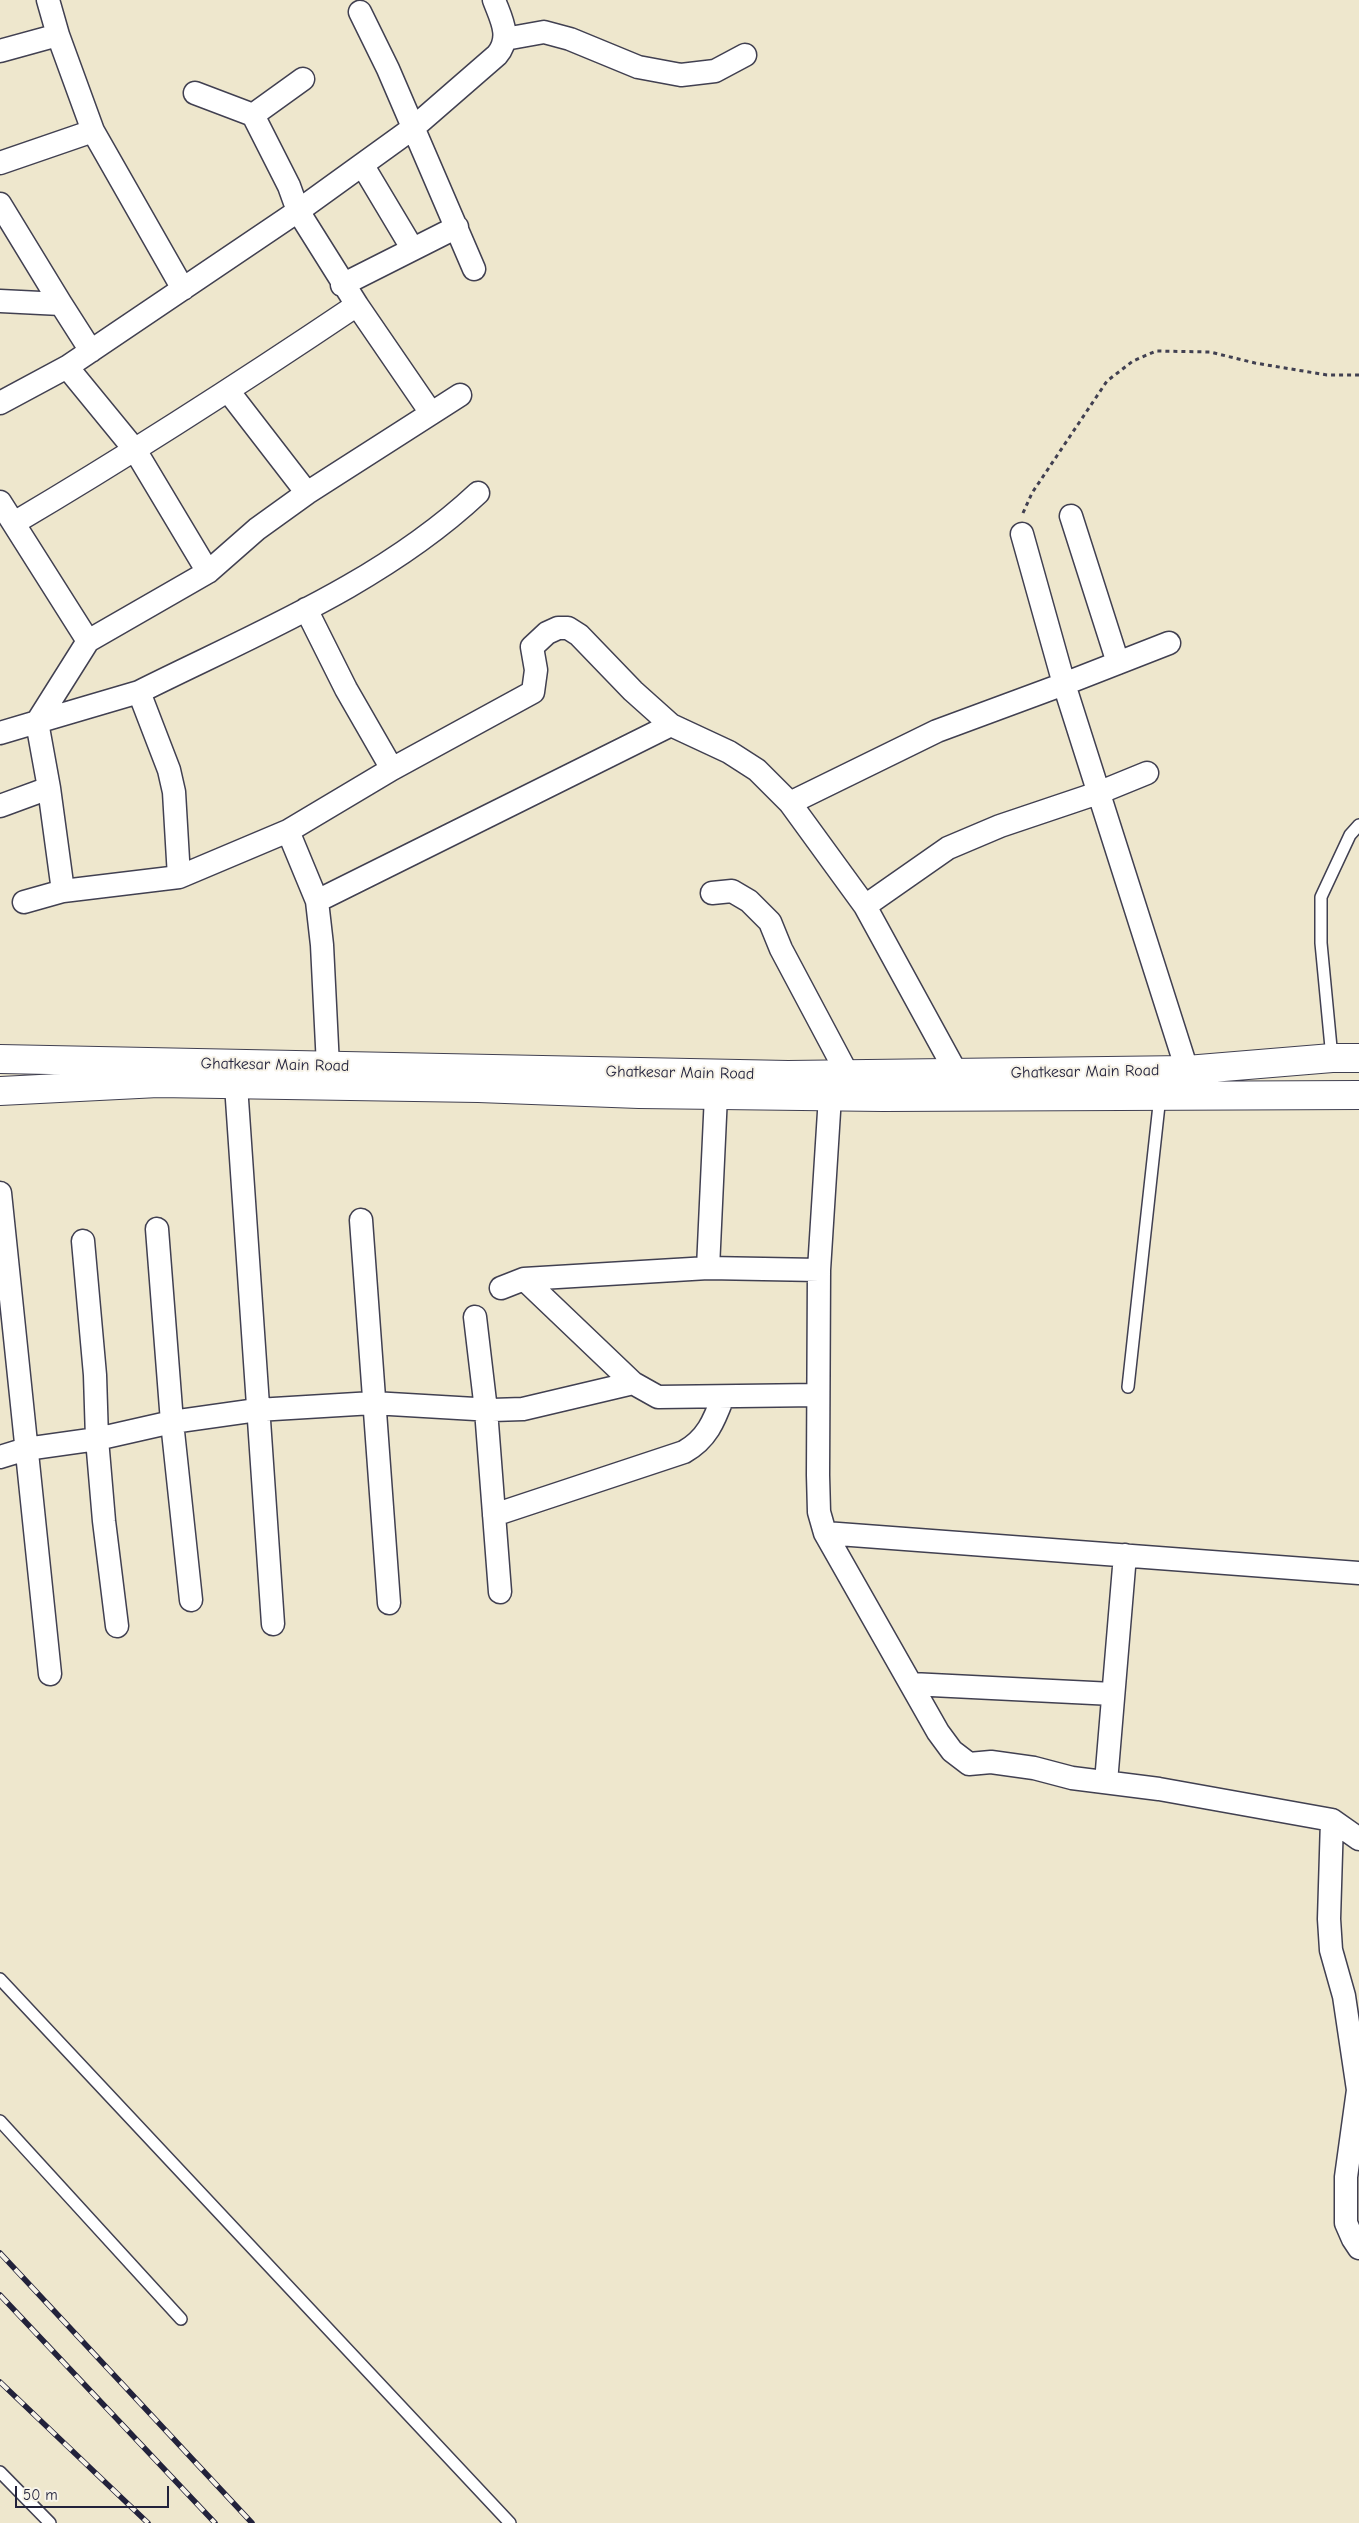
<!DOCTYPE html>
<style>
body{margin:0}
#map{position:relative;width:1359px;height:2523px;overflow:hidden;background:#eee7cd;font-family:"Comic Neue",sans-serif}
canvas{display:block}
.scale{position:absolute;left:15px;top:2486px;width:154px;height:22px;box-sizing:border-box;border:2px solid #22223b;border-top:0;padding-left:6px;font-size:15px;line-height:18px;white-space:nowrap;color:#22223b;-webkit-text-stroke:4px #f7f3e8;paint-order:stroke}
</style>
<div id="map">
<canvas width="1359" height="2523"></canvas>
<div class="scale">50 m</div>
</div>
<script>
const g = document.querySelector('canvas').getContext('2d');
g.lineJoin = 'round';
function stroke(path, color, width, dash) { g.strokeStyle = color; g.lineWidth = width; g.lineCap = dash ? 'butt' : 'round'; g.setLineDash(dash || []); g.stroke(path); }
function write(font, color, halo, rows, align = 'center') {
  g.font = font + ' "Comic Neue",sans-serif'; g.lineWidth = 4; g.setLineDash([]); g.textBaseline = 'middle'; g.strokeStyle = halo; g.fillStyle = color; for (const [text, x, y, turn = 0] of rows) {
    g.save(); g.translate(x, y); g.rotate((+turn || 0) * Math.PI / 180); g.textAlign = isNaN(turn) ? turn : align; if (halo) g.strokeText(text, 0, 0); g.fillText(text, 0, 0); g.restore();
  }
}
const path = new Path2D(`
 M1023 513 1032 493 1107 381 1133 361 1156 351 1210 352 1255 363 1327 375H1359`);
const service = new Path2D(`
 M1332 1058 1321 943V897L1350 835 1359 825
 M1128 1387 1160 1096
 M0 1979 510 2523
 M0 2121 181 2319
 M0 2472 50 2523`);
const minor = new Path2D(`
 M360 12 388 69 474 269
 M58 35 93 131
 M505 39 544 32 570 39 638 67 681 75 715 71 745 55
 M0 51 58 35 48 0
 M195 93 253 115 289 186 298 211 413 128 497 55C512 37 501 19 494 0
 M253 115 303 79
 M0 163 93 131 183 289
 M363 166 412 248
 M0 204 61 304
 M342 285 457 227
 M0 301 61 304 91 351
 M357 305 431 413
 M67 367 135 450 208 572
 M229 392 307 493
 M0 403 67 367 298 211 357 305C244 381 131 454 14 523
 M0 502 88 641
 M1071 516 1118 663
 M1169 643 1064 684 1187 1070
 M139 692C255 634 382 583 478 493
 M0 733 37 722 49 788 0 806
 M392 769 533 692 536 670 532 647 547 633 558 628H568L579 635 633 691 671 725 729 752 757 770 790 803 865 906 957 1074
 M49 788 63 891
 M790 803 937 731 1064 684 1022 534
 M288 831 392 769 346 689 306 609
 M179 877 174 792 169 770 139 692 37 722 88 641 208 572 257 529 307 493 460 395
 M712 893 732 891 749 901 770 922 781 949 848 1075
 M317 901 671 725
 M24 902 63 891 179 877 288 831 317 901 322 945 328 1066
 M865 906 948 848 1000 826 1098 793 1147 773
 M236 1085 273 1624
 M830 1096 819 1270 818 1475 819 1512 825 1533 938 1732 952 1751 969 1764 991 1762 1034 1768 1072 1778 1159 1789 1332 1820 1329 1919 1331 1950 1344 1996 1358 2090 1346 2177V2223L1353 2239 1359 2248
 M0 1193 50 1674
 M361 1220 389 1603
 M157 1229 172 1422 191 1600
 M83 1241 95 1375 97 1439 104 1521 117 1626
 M708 1268 716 1095
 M524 1279 633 1383
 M501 1288 524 1279 708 1268 819 1270
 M475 1317 486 1410 500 1592
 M0 1457 26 1449 97 1439 172 1422 257 1410 373 1403 492 1410 523 1409 633 1383 658 1397 818 1395
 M494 1515 684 1452C707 1439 714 1421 723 1397
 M825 1533 1359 1573
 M911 1684 1113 1694
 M1106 1782 1125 1555
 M1332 1820 1359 1839`);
const secondary = new Path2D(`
 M0 1059 788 1075 1187 1070 1332 1058H1359
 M0 1091 158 1083 478 1088 639 1094 883 1097 1359 1095`);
const rail = new Path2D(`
 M0 2253 252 2523
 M0 2295 215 2523
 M0 2382 148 2523`);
const streetNames = [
 ["Ghatkesar Main Road",275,1065,1],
 ["Ghatkesar Main Road",1085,1072,-1],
 ["Ghatkesar Main Road",680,1073,1]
];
stroke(service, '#414051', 14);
stroke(minor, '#414051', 25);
stroke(secondary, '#414051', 30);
stroke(path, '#414051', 3, [4, 4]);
stroke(service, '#fff', 11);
stroke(minor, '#fff', 22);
stroke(secondary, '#fff', 28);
stroke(rail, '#22223b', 5.5);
stroke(rail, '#f7f3e8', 4, [11]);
write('16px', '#22223b', '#f7f3e8', streetNames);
</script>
